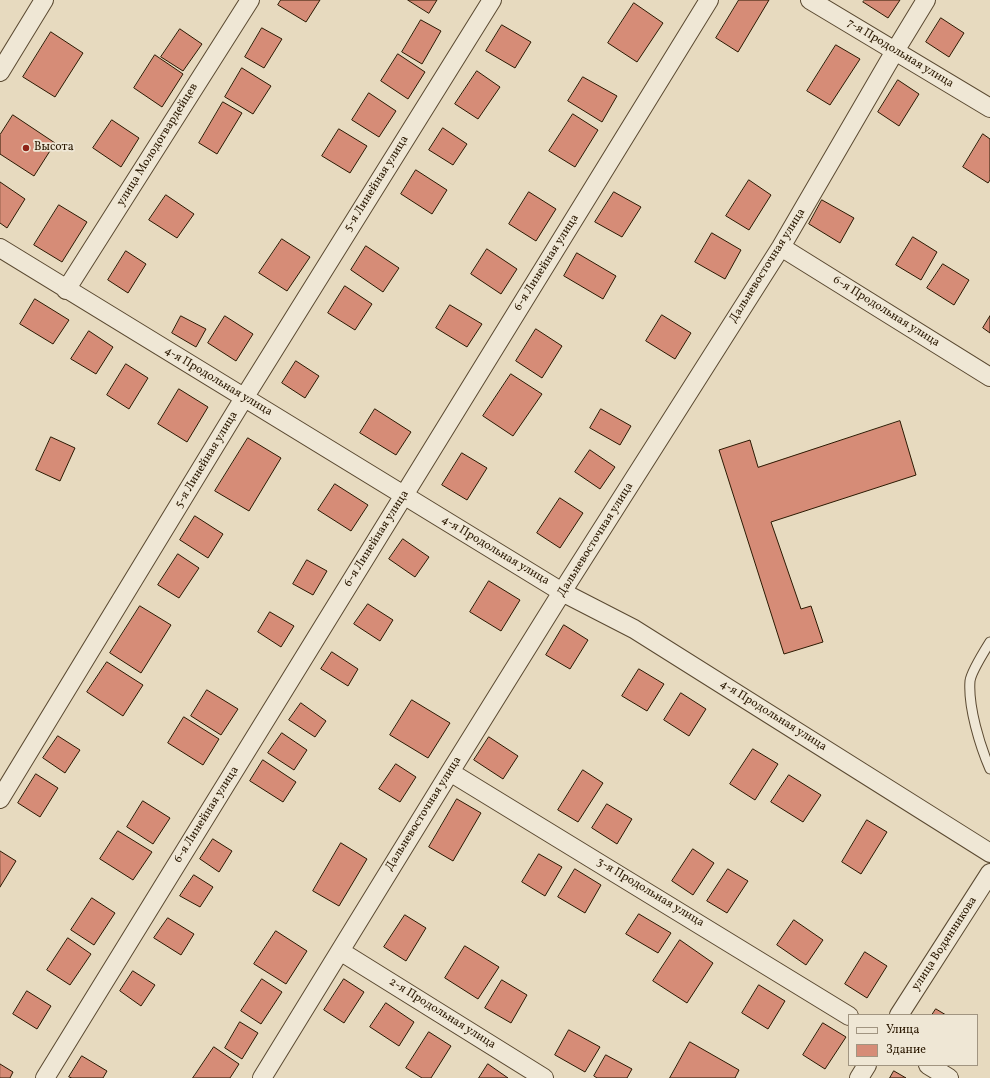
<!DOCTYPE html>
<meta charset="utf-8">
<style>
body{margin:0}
#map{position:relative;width:990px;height:1078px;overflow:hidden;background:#e7dabf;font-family:Vollkorn,serif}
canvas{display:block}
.legend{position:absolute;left:848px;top:1014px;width:130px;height:52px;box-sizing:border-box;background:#efe7d5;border:1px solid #a19581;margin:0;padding:5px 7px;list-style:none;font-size:12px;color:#2b1902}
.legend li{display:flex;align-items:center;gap:8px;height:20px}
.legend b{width:20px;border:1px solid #a19581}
</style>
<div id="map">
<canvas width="990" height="1078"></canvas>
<ul class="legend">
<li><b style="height:5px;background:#efe7d5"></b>Улица</li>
<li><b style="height:11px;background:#d68c77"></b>Здание</li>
</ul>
</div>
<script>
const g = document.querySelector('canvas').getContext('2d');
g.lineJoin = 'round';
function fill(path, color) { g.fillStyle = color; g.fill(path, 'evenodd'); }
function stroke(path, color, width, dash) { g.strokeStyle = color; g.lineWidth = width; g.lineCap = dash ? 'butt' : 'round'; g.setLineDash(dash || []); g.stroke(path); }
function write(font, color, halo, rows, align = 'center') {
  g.font = font + ' Vollkorn,serif'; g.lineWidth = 3.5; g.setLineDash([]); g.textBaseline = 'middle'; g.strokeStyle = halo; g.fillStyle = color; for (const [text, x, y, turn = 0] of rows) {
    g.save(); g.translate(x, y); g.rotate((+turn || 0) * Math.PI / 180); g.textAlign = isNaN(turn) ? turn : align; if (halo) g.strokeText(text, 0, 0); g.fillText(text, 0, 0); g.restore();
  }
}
const building = new Path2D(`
 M281 0H320L306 22 278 5Z
 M408 0H437L429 13Z
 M739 0H769L738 52 716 38Z
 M865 0H900L888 18 863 2Z
 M634 3 663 23 637 62 608 43Z
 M941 18 964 33 949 57 926 42Z
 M421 20 441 31 422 64 402 52Z
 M502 25 531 42 515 68 486 51Z
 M262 28 282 39 264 68 245 57Z
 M180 29 202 44 183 71 161 57Z
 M51 32 83 53 55 97 23 77Z
 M836 45 860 59 830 105 807 91Z
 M398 54 425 72 408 99 381 81Z
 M155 55 183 74 162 107 134 88Z
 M242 68 271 86 253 114 225 97Z
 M477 71 500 87 478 119 455 104Z
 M583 77 617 96 602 122 568 101Z
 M898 80 919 94 899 126 878 112Z
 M369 93 396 111 379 137 352 120Z
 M223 102 242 113 217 154 199 143Z
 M573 114 598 130 575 167 549 151Z
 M13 115 55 143 34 176 0 154V135Z
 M112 120 139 138 121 167 93 148Z
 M443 128 467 144 453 165 429 150Z
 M339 129 367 146 350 173 322 156Z
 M983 134 990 139V180L988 183 963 167Z
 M416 170 447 190 432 214 401 194Z
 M749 180 771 195 749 230 726 216Z
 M0 182 25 199 7 228 0 223Z
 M529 192 556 209 536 241 509 224Z
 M614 192 641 207 622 237 595 222Z
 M166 195 194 214 177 238 149 220Z
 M822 200 854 218 840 243 809 224Z
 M59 205 87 222 62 262 34 245Z
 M712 233 741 250 725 279 695 262Z
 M913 237 937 252 921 280 896 265Z
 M282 239 310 257 287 291 259 273Z
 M366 246 399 268 383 292 351 270Z
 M487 249 517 269 501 294 471 274Z
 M126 251 146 264 128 293 108 280Z
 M577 253 616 276 603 299 564 276Z
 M943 264 969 280 954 305 927 288Z
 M345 286 372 304 355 330 328 313Z
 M35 299 69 320 53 344 20 324Z
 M450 305 482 324 467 347 436 328Z
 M662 315 691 333 675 359 646 341Z
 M181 316 206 329 196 347 172 333Z
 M225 316 253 334 236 361 208 343Z
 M990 316V333L983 328Z
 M536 329 562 346 542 378 516 361Z
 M89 331 113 347 96 374 71 359Z
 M296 361 319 376 305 398 282 383Z
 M126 364 148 378 129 409 107 395Z
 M511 374 542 394 513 436 483 416Z
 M179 389 208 407 187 442 158 424Z
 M375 409 411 432 396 455 360 433Z
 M601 409 631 426 620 445 590 428Z
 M900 421 916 475 771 522 801 609 811 606 823 642 784 654 719 450 750 440 758 467Z
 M51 437 75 448 60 481 36 470Z
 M248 438 281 458 249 511 215 491Z
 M590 450 615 467 600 489 575 472Z
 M462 453 487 468 467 500 442 485Z
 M335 484 368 505 351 531 318 510Z
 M560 498 583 513 560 548 537 533Z
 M195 516 223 534 208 558 180 540Z
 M403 539 429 557 415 577 389 559Z
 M178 554 199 568 179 598 158 585Z
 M307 560 327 571 313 595 293 584Z
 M489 581 520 600 501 631 470 612Z
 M368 604 393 620 380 641 354 624Z
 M140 606 171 625 141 673 110 653Z
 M270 612 294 626 281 647 258 632Z
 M564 625 588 640 570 669 546 655Z
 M332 652 358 669 348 686 321 669Z
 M107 662 143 685 123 716 87 692Z
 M639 669 664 684 647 711 622 696Z
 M207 690 238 709 221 735 191 716Z
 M681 693 706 709 689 736 664 720Z
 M412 700 450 723 428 758 390 735Z
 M301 703 326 721 315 737 289 720Z
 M184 717 219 739 203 765 168 743Z
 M282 733 307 750 294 770 268 753Z
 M58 736 80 750 65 773 43 758Z
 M489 737 518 756 503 779 474 760Z
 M753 749 778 764 755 800 730 784Z
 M263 760 296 782 283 802 250 781Z
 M396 764 416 777 400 802 379 789Z
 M583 770 603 783 578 822 558 810Z
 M36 774 58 788 40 817 18 803Z
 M789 775 821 795 803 822 771 802Z
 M457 799 481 813 453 861 429 847Z
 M143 801 170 818 153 844 127 827Z
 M607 804 632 819 617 844 592 828Z
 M867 820 887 832 861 874 842 862Z
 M118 831 152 852 133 880 100 859Z
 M213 839 232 851 219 872 200 859Z
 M341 843 367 859 339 906 313 891Z
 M693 849 714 863 693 895 672 881Z
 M0 851 16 861 0 887Z
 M539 854 562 867 545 896 522 882Z
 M575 869 601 885 585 913 558 897Z
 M728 869 748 881 727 913 707 901Z
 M194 875 213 887 200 907 180 896Z
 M92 898 115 913 94 945 71 930Z
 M639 914 671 933 658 953 626 934Z
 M405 915 426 928 406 961 384 947Z
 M168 918 194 934 181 955 154 938Z
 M794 920 823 940 806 965 777 945Z
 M276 931 307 951 286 984 254 964Z
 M68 938 91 954 70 985 47 970Z
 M680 940 713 963 687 1003 653 981Z
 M465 946 499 967 478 999 445 978Z
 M865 952 887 966 867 998 845 984Z
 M133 971 155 985 141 1006 120 991Z
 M262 979 282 992 261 1024 241 1011Z
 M344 979 364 992 344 1023 324 1010Z
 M502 980 527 995 511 1023 485 1008Z
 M759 985 785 1001 768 1029 742 1013Z
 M27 991 51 1006 37 1029 13 1014Z
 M386 1003 414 1022 399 1046 370 1027Z
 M936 1009 946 1015H932Z
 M240 1022 258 1033 242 1059 225 1048Z
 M823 1023 846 1037 825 1069 803 1055Z
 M569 1030 600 1047 585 1072 555 1055Z
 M429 1032 451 1046 431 1078H422L406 1068Z
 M690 1042 739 1070 735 1078H670Z
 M214 1047 239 1064 230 1078H193Z
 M606 1055 632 1069 627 1078H597L594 1076Z
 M82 1056 107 1071 103 1078H72L69 1077Z
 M0 1064 13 1072 10 1078H0Z
 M488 1064 508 1078H479Z
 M894 1071 906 1078H890Z`);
const service = new Path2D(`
 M990 642C985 650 971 673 970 681 968 707 980 746 990 769`);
const minor = new Path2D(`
 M810 0 990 108
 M0 72 44 0
 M781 247 990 377
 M0 248 562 592 634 629 990 853
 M66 290 250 0
 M450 772 849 1016
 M0 799 244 398 492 0
 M340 951 544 1078
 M899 1015 990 873
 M928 1065 949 1078
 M45 1078 709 0
 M262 1078 450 772 562 592 781 247 895 51 926 0
 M859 1078 867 1065`);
const markers = [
 [26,148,4,"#8f2418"]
];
const streetNames = [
 ["7-я Продольная улица",900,54,31],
 ["улица Молодогвардейцев",158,145,-58],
 ["5-я Линейная улица",377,184,-58],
 ["6-я Линейная улица",547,263,-58],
 ["Дальневосточная улица",768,266,-58],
 ["6-я Продольная улица",886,312,32],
 ["4-я Продольная улица",218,382,31],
 ["5-я Линейная улица",207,460,-59],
 ["6-я Линейная улица",377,539,-58],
 ["Дальневосточная улица",596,540,-58],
 ["4-я Продольная улица",495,551,31],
 ["4-я Продольная улица",773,716,32],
 ["Дальневосточная улица",424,814,-58],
 ["6-я Линейная улица",207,815,-58],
 ["3-я Продольная улица",650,893,31],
 ["улица Водянникова",945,944,-57],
 ["2-я Продольная улица",442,1014,32]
];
const poiNames = [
 ["Высота",34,148]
];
fill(building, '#d68c77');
stroke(building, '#2b1902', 1);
stroke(service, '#5a4931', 11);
stroke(minor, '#5a4931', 20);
stroke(service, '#efe7d5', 9);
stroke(minor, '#efe7d5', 18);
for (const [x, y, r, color] of markers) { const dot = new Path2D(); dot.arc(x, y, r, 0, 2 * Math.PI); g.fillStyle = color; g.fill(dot); stroke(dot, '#efe7d5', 1.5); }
write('12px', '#2b1902', '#efe7d5', streetNames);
write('12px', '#2b1902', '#efe7d5', poiNames, 'left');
</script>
